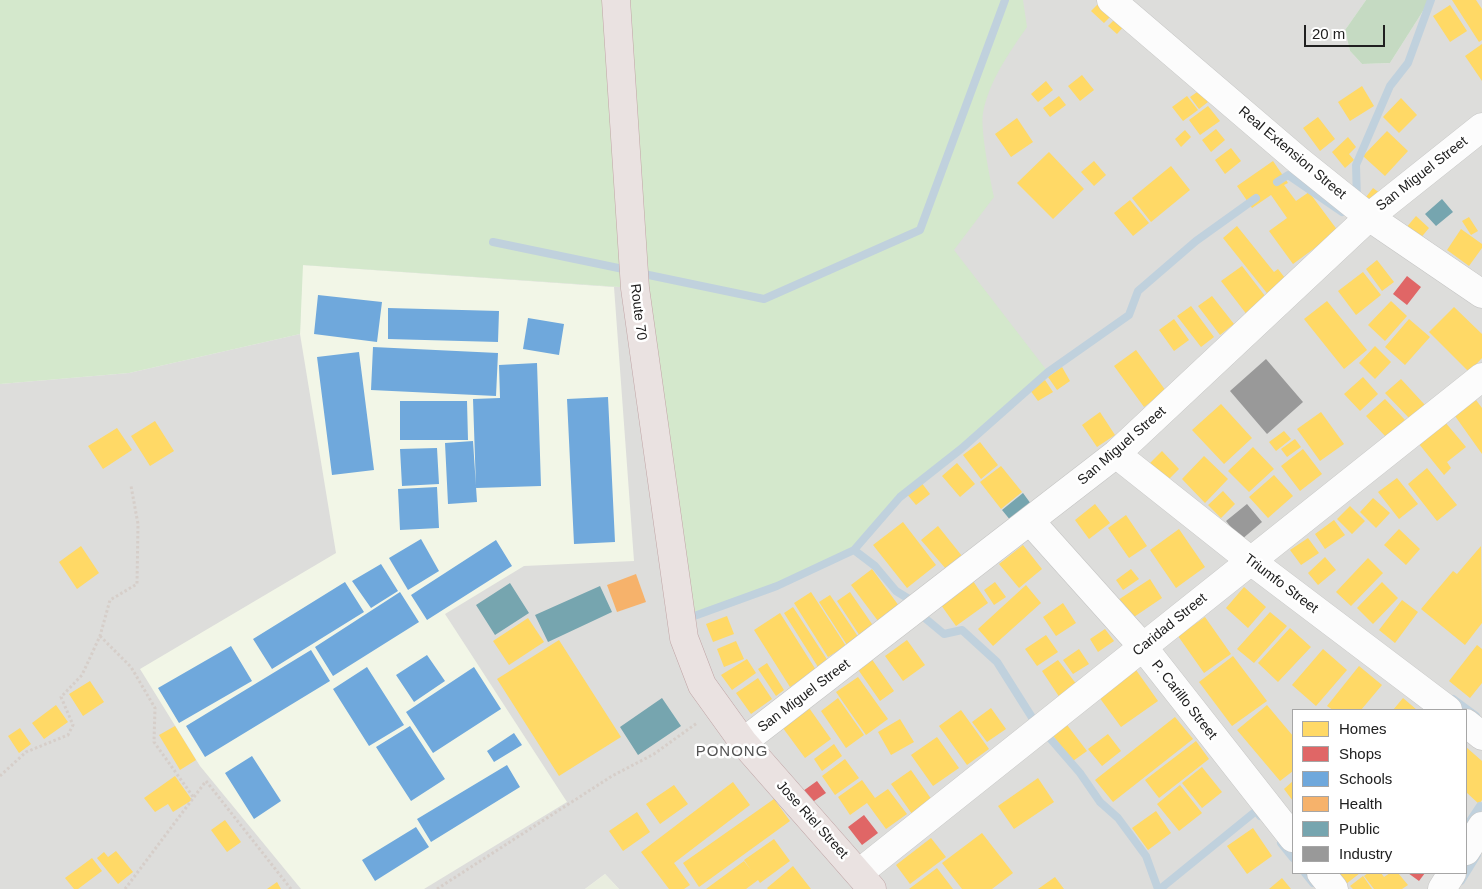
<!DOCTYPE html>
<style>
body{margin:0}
#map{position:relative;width:1482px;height:889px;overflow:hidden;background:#eeeeea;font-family:Helvetica,sans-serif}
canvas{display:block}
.legend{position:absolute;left:1292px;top:709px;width:175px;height:165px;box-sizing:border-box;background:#fff;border:1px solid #a6a6a6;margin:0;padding:6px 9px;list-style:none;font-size:15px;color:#202020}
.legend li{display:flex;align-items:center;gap:10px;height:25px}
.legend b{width:25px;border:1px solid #a6a6a6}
.scale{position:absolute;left:1304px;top:25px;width:81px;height:22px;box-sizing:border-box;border:2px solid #202020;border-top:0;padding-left:6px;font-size:15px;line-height:18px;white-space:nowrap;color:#202020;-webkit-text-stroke:4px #fff;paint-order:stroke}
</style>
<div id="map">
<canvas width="1482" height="889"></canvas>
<ul class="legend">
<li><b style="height:14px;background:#ffd966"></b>Homes</li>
<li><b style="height:14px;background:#e06666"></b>Shops</li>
<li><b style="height:14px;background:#6fa8dc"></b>Schools</li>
<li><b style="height:14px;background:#f6b26b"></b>Health</li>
<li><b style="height:14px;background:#76a5af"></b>Public</li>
<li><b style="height:14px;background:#999"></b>Industry</li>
</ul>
<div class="scale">20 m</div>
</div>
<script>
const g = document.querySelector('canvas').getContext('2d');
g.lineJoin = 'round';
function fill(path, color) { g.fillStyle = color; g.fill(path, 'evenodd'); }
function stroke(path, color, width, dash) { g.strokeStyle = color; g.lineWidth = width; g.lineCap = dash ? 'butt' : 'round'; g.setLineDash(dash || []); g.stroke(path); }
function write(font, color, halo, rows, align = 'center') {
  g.font = font + ' Helvetica,sans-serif'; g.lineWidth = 5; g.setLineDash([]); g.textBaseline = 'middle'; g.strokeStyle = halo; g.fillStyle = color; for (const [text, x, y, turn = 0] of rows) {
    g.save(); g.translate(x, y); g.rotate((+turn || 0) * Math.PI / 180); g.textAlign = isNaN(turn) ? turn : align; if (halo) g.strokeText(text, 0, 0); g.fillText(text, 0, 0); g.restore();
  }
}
const residential = new Path2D(`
 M616 0H1366L1345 30 1350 51 1362 64 1390 63 1430 0H1482V889H619L605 874 585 889H0V384L129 373 300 334 302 265 635 288ZM1293 710H1466V873H1293Z`);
const education = new Path2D(`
 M302 265 614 287 634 561 524 566 445 614 567 802 424 889H301L200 766 140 669 336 553 300 334Z`);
const farmland = new Path2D(`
 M605 874 619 889H585Z`);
const grass = new Path2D(`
 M0 0H1023L1027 27C1009 53 989 81 983 113 980 129 990 179 994 197L954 250 1048 372 961 449 900 497 854 550 777 586 682 621 634 288 303 265 300 334 129 373 0 384Z`);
const forest = new Path2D(`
 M1366 0H1430L1390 63 1362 64 1350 51 1345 30Z`);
const homes = new Path2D(`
 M1452 0H1476L1482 9V40L1479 42Z
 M1099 3 1112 15 1104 23 1091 11Z
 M1450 5 1467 31 1450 42 1433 16Z
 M1116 18 1124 26 1117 34 1108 26Z
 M1482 44V81L1465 56Z
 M1082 75 1094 90 1080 101 1068 86Z
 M1046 81 1053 90 1038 102 1031 94Z
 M1362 86 1374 106 1350 121 1338 102Z
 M1200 90 1208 102 1199 109 1190 97Z
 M1059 96 1066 105 1050 117 1043 108Z
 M1187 96 1198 110 1183 121 1172 107Z
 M1401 98 1417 115 1399 133 1383 117Z
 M1208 106 1220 121 1200 135 1189 120Z
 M1318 117 1335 139 1320 151 1303 128Z
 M1017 118 1033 142 1011 157 995 134Z
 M1216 129 1225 140 1211 152 1202 140Z
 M1185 130 1191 137 1181 147 1175 139Z
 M1387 131 1408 151 1385 176 1363 156Z
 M1348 137 1356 147 1349 154 1354 160 1345 168 1332 152Z
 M1231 148 1241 161 1225 174 1215 160Z
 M1049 152 1084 189 1053 219 1017 183Z
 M1094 161 1106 175 1094 186 1081 172Z
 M1273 161 1288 183 1284 185 1296 201 1309 192 1338 231 1293 264 1269 231 1287 218 1271 195 1252 208 1237 186Z
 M1171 166 1190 190 1151 222 1132 198Z
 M1373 188 1384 196 1363 201Z
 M1130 200 1149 223 1133 236 1114 213Z
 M1416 216 1429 228 1414 246 1400 235Z
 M1469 217 1478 231 1471 235 1462 221Z
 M1237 226 1274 272 1278 269 1292 287 1274 302 1223 238Z
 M1461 229 1482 244V248L1469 266 1447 250Z
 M1377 260 1394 282 1382 291 1366 269Z
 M1242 266 1272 305 1251 320 1221 281Z
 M1363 272 1381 295 1356 315 1338 291Z
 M1212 296 1234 324 1220 335 1198 306Z
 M1327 301 1367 350 1344 369 1304 319Z
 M1391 301 1407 316 1385 341 1368 325Z
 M1191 306 1214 337 1201 347 1177 316Z
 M1454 307 1482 334V358L1469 372 1429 332Z
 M1174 319 1189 340 1174 351 1159 330Z
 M1409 319 1430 337 1405 365 1385 347Z
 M1375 346 1391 362 1375 379 1359 363Z
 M1136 350 1166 391 1144 407 1114 366Z
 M1062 367 1070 381 1057 390 1048 377Z
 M1363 377 1378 394 1360 411 1344 394Z
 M1401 379 1425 405 1410 419 1385 393Z
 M1045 380 1053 392 1038 401 1030 390Z
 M1385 399 1405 420 1386 437 1366 416Z
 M1476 400 1482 408V454L1455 416Z
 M1221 404 1252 438 1224 464 1192 430Z
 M1100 412 1115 435 1097 447 1082 425Z
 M1321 412 1344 444 1320 461 1297 429Z
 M155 421 174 451 150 466 131 436Z
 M1445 422 1466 447 1447 462 1451 468 1444 475 1419 444Z
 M117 428 132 450 103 469 88 446Z
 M1284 431 1291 439 1276 451 1269 442Z
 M1295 439 1301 447 1287 457 1281 449Z
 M980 442 998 465 981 479 963 455Z
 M1253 447 1274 469 1249 492 1228 471Z
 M1303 449 1322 474 1300 491 1281 466Z
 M1162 451 1179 469 1166 482 1149 464Z
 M1204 456 1228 479 1205 503 1182 479Z
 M957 463 975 484 960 497 942 476Z
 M1001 466 1022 492 1001 509 980 482Z
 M1427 468 1457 505 1437 521 1408 484Z
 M1274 475 1293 496 1268 518 1249 497Z
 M1397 478 1418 504 1399 519 1378 492Z
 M921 482 930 494 916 505 906 493Z
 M1223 491 1235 504 1221 518 1208 505Z
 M1373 498 1390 513 1376 528 1360 512Z
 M1095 504 1110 523 1089 539 1075 520Z
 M1350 506 1365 521 1352 534 1337 519Z
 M1126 515 1147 546 1129 558 1108 528Z
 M1334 520 1345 535 1325 549 1315 534Z
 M903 522 936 565 907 588 873 545Z
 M938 526 962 556 946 569 921 540Z
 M1179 529 1205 567 1176 588 1150 550Z
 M1399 529 1420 549 1406 565 1384 545Z
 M1308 538 1319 553 1301 565 1290 550Z
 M1023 545 1042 569 1019 588 999 564Z
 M81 546 99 573 77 589 59 562Z
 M1481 546 1482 623 1465 645 1421 609 1453 571 1457 574Z
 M1325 557 1336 570 1318 585 1308 573Z
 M1368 558 1383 573 1351 606 1336 592Z
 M872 569 899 606 878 621 851 585Z
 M1131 569 1139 579 1123 590 1116 580Z
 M1150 579 1162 598 1131 619 1118 600Z
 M973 581 988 603 956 626 941 605Z
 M995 582 1006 597 994 605 984 590Z
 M1382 582 1398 598 1373 624 1357 608Z
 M1026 585 1041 603 993 646 978 629Z
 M1244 587 1266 607 1248 628 1226 608Z
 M811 592 846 646 828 657 794 603Z
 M850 592 874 627 860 636 837 601Z
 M830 595 859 638 847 645 819 602Z
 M1402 600 1418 612 1395 643 1379 630Z
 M1063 603 1076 623 1056 636 1043 617Z
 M793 607 828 661 818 667 784 613Z
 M1270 612 1287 626 1254 663 1237 649Z
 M780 613 816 670 790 687 754 630Z
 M727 616 734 634 713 642 706 624Z
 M1205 617 1231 654 1204 673 1178 636Z
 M528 618 544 642 509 665 493 641Z
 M1290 628 1311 647 1278 682 1258 663Z
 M1105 629 1114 641 1098 652 1090 639Z
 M1046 635 1058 652 1037 666 1025 649Z
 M559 640 621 737 559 776 497 679Z
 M907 640 925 665 903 681 885 656Z
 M736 641 744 659 724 667 717 649Z
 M1477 645 1482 649V683L1470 698 1449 681Z
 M1079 649 1089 664 1073 674 1063 660Z
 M1323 649 1347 670 1316 706 1292 685Z
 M1233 656 1267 701 1232 726 1199 682Z
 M871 658 894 691 880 701 857 668Z
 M747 659 756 673 732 690 721 675Z
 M1058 660 1077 685 1060 698 1042 671Z
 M767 663 784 690 776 696 758 669Z
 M1359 666 1382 685 1361 710H1333L1327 706Z
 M1136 670 1158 701 1121 727 1099 697Z
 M858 677 888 719 866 735 836 692Z
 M758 678 772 699 751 714 736 693Z
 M90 681 104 702 83 716 69 694Z
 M838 698 864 735 846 748 821 711Z
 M1403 698 1417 710H1393Z
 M56 705 68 722 44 739 32 723Z
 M807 705 831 739 805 758 780 724Z
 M1267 705 1293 736V771L1280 781 1237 730Z
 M991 708 1006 729 987 742 972 722Z
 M961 710 989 749 967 765 939 726Z
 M1175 717 1193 739 1113 802 1095 780Z
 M900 719 914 742 891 755 878 732Z
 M1064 721 1087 751 1073 761 1050 732Z
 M175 726 196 760 180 770 159 735Z
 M20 728 31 744 19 753 8 736Z
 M1108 734 1121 751 1102 766 1088 749Z
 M937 737 959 768 933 786 911 755Z
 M1196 741 1209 759 1159 798 1145 780Z
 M834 744 842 756 822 771 814 759Z
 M1466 747 1482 761V800L1479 804 1466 792Z
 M845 759 859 778 835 795 822 776Z
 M1202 767 1222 792 1202 808 1182 783Z
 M911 770 932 800 912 814 891 784Z
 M175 776 192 800 173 812 168 804 155 812 144 798Z
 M1038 778 1054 802 1014 829 998 806Z
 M862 780 875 798 888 789 907 814 886 829 867 803 850 815 838 797Z
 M1293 781V801L1284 789Z
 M733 782 750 805 674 863 690 885 684 889H669L641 852Z
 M674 785 688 804 660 824 646 804Z
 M1180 785 1202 813 1179 831 1157 804Z
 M774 799 790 821 699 887 683 863Z
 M1156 811 1171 833 1148 850 1132 828Z
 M637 812 650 832 623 851 609 831Z
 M225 820 241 842 227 852 211 830Z
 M1253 828 1272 856 1247 874 1227 846Z
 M982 833 1013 873 992 889H962L942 863Z
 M931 838 946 857 910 884 896 865Z
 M774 839 790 861 760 883 758 880 746 889H706L744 861 751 870 744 860Z
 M116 851 133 872 118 884 97 858 104 852 108 857Z
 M92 858 102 871 78 889H74L65 878Z
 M793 866 811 889H768L767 888Z
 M937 868 953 889H909Z
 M1337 873H1360L1346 884Z
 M1368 873H1381L1384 877 1390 873H1398L1408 885 1402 889H1374L1364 876Z
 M1363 876 1372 889H1353L1350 886Z
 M1055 877 1064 889H1038Z
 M1282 878 1291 889H1269Z
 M277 882 281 889H267Z`);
const shops = new Path2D(`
 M1407 276 1421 287 1407 305 1393 294Z
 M817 781 826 793 811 803 803 791Z
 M864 815 878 833 862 845 848 827Z
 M1408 873H1425L1419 881Z`);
const schools = new Path2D(`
 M318 295 382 302 377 342 314 334Z
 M388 308 499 311 498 342 388 339Z
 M528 318 564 324 559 355 523 349Z
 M373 347 498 353 496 396 371 390Z
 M359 352 374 470 332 475 317 357Z
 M537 363 541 486 476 488 473 399 500 398 499 365Z
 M608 397 615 542 574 544 567 399Z
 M400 401H467L468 440H400Z
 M473 441 477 502 448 504 445 443Z
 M437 448 439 484 402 486 400 449Z
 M437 487 439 528 400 530 398 489Z
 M421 539 439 571 408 590 389 558Z
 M496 540 512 566 427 620 411 595Z
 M381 564 398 591 371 608 352 581Z
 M345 582 364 612 272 669 253 639Z
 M400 592 419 622 333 676 315 647Z
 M231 646 252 681 179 723 158 688Z
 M311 650 330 681 205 757 186 726Z
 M427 655 445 681 414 702 396 675Z
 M367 667 404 725 369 746 333 689Z
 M474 667 501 709 433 753 406 712Z
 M410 726 445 779 411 801 376 747Z
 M514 733 522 745 494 762 487 751Z
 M252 756 281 801 254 819 225 773Z
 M507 765 520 787 431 842 417 819Z
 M416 827 429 847 375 881 362 860Z`);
const health = new Path2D(`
 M636 574 646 602 617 612 607 585Z`);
const public = new Path2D(`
 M1442 199 1453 212 1436 226 1425 214Z
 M1023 493 1031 504 1011 521 1002 510Z
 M510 583 529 613 495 635 476 605Z
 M600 586 612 612 548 642 535 615Z
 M662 698 681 726 638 755 620 727Z`);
const industry = new Path2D(`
 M1266 359 1303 402 1267 434 1230 391Z
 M1247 504 1262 522 1241 540 1226 521Z`);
const stream = new Path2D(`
 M1277 182 1288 175 1342 212
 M1357 199 1356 165 1390 86 1408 63 1431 0
 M493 242 628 270
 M639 273 764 299 920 230 1005 0
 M854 550 875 566 896 591 909 599
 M686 619 777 586 854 550 900 497 961 449 1048 372 1129 315 1138 291 1196 241 1256 198
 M926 619 944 634 962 630 997 662 1033 719
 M1453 699 1476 716
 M1048 736 1080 773 1100 802 1118 818 1146 856 1158 889
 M1468 824 1480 806
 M1281 843 1293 858
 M1305 873 1313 883
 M1461 881 1477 855
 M1160 889 1256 811 1260 816`);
const path = new Path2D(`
 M100 636 131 667 155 708 154 742 194 798
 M0 776 26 752 68 735 73 725 61 697 82 675 100 636 110 600 137 584 138 524 131 486
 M125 889 206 781 291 889
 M437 889 612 776 654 754 697 723`);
const minor = new Path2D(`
 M1111 0 1298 160 1369 217 1482 294
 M1116 454 1251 561 1448 710
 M1031 522 1143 647 1293 838
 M1466 723 1482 736
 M743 742 1116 454 1369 217 1482 127
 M1466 851 1482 826
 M859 873 1482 377
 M1321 873 1334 889
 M1442 889 1452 873`);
const highway = new Path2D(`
 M616 0 635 288 684 638 702 685 743 742 872 889`);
const streetNames = [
 ["Real Extension Street",1292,153,40],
 ["San Miguel Street",1422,174,-38],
 ["Route 70",638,312,83],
 ["San Miguel Street",1122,446,-41],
 ["Triumfo Street",1281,584,37],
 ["Caridad Street",1170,625,-39],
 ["San Miguel Street",804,696,-37],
 ["P. Carillo Street",1184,700,52],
 ["Jose Riel Street",812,820,48]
];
const neighbourhoodNames = [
 ["PONONG",732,752]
];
fill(residential, '#dddddb');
fill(education, '#f2f6e7');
fill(farmland, '#e9eddf');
fill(grass, '#d4e8cc');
fill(forest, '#c5dac2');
fill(homes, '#ffd966');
fill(shops, '#e06666');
fill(schools, '#6fa8dc');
fill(health, '#f6b26b');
fill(public, '#76a5af');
fill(industry, '#999');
stroke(stream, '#c0d1dd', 8);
stroke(minor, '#c5c5c4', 29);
stroke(highway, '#c0a4a5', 29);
stroke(path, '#d6cec9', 3, [2.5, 2.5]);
stroke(minor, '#fcfcfc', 28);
stroke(highway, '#eae2e1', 28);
write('14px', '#202020', '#fff', streetNames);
g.letterSpacing = '1px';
write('15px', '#535353', '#fff', neighbourhoodNames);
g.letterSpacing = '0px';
</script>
